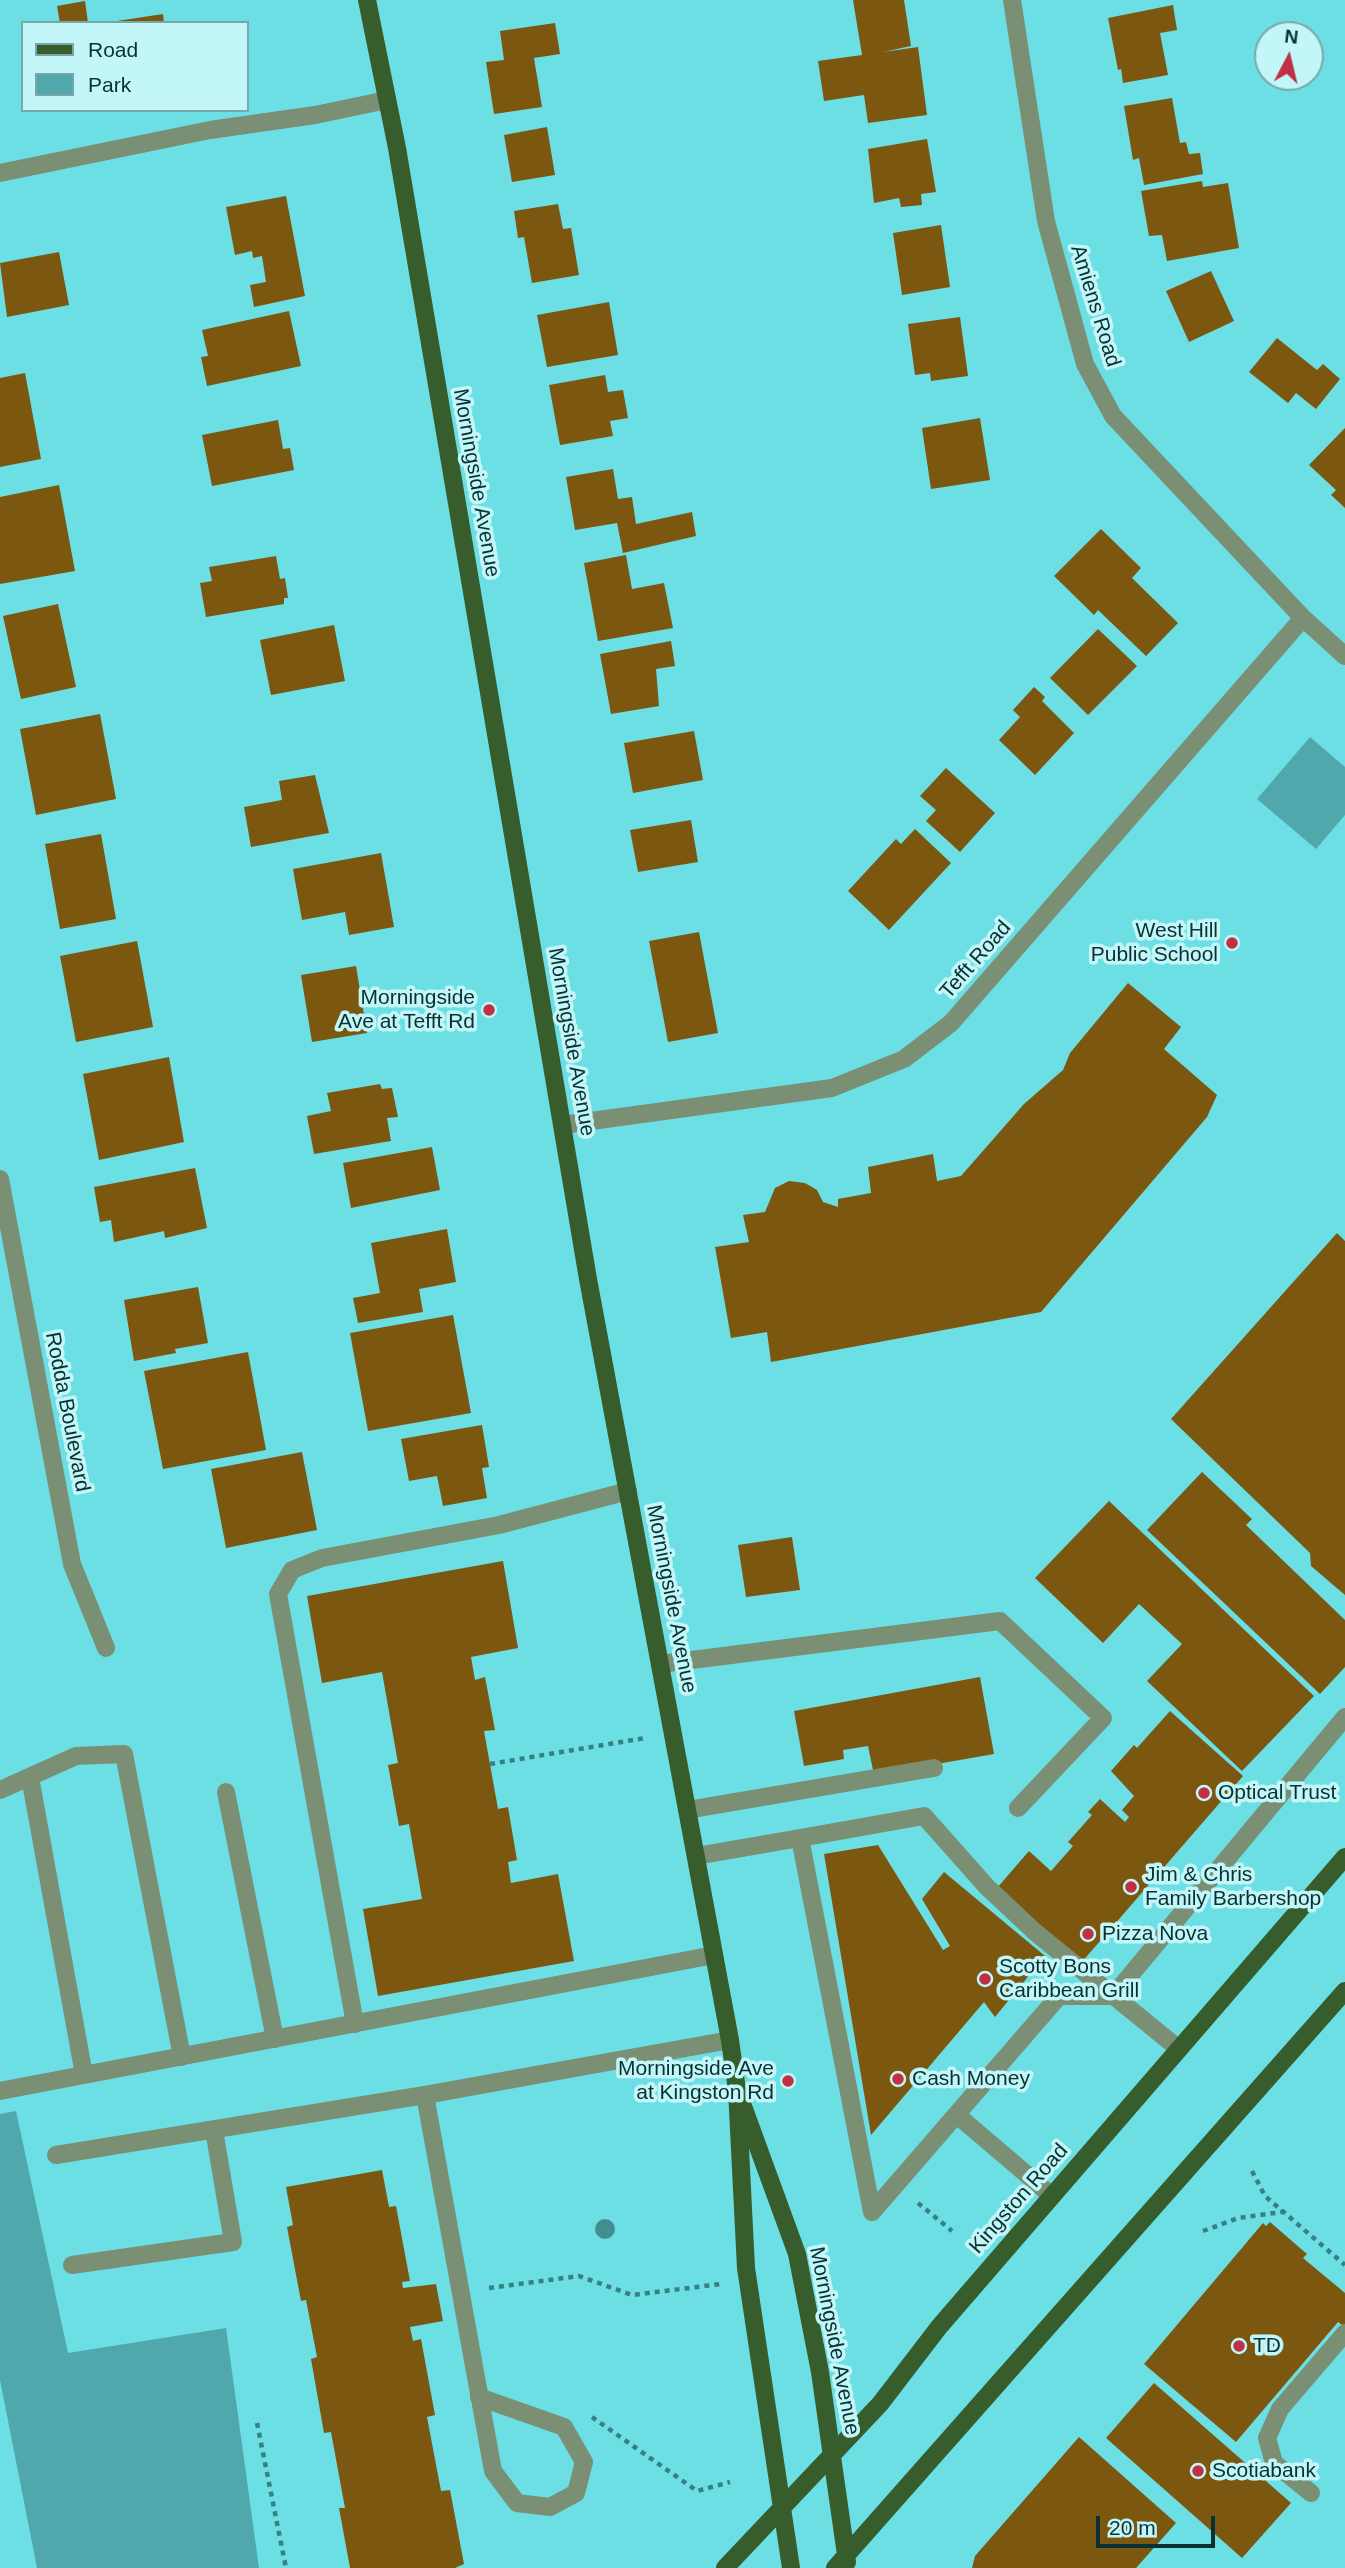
<!DOCTYPE html>
<style>
body{margin:0}
#map{position:relative;width:1345px;height:2568px;overflow:hidden;background:#6cdfe4;font-family:Arial,sans-serif}
canvas{display:block}
.legend{position:absolute;left:21px;top:21px;width:228px;height:91px;box-sizing:border-box;background:#c3f6f8;border:2px solid #79a7a9;margin:0;padding:9px 12px;list-style:none;font-size:21px;color:#0a3132}
.legend li{display:flex;align-items:center;gap:14px;height:35px}
.legend b{width:35px;border:2px solid #79a7a9}
.north{position:absolute;left:1254px;top:21px;width:70px;height:70px;box-sizing:border-box;background:#c3f6f8;border:2px solid #79a7a9;border-radius:50%;rotate:7deg;font-size:19px;font-weight:700;line-height:28px;text-align:center;color:#0a3132}
.north::after{content:'';display:block;margin:auto;width:24px;height:32px;background:#c02f42;clip-path:polygon(50% 0,100% 100%,50% 72%,0 100%)}
.scale{position:absolute;left:1096px;top:2516px;width:119px;height:32px;box-sizing:border-box;border:4px solid #0a3132;border-top:0;padding-left:9px;font-size:21px;line-height:24px;white-space:nowrap;color:#0a3132;-webkit-text-stroke:5px #c3f6f8;paint-order:stroke}
</style>
<div id="map">
<canvas width="1345" height="2568"></canvas>
<ul class="legend">
<li><b style="height:9px;background:#365d2b"></b>Road</li>
<li><b style="height:19px;background:#51a8ac"></b>Park</li>
</ul>
<div class="north">N</div>
<div class="scale">20 m</div>
</div>
<script>
const g = document.querySelector('canvas').getContext('2d');
g.lineJoin = 'round';
function fill(path, color) { g.fillStyle = color; g.fill(path, 'evenodd'); }
function stroke(path, color, width, dash) { g.strokeStyle = color; g.lineWidth = width; g.lineCap = dash ? 'butt' : 'round'; g.setLineDash(dash || []); g.stroke(path); }
function write(font, color, halo, rows, align = 'center') {
  g.font = font + ' Arial,sans-serif'; g.lineWidth = 7; g.setLineDash([]); g.textBaseline = 'middle'; g.strokeStyle = halo; g.fillStyle = color; for (const [text, x, y, turn = 0] of rows) {
    g.save(); g.translate(x, y); g.rotate((+turn || 0) * Math.PI / 180); g.textAlign = isNaN(turn) ? turn : align; if (halo) g.strokeText(text, 0, 0); g.fillText(text, 0, 0); g.restore();
  }
}
const green = new Path2D(`
 M1310 737 1345 767V815L1316 849 1257 799Z
 M16 2111 68 2353 226 2328 259 2568H37L0 2380V2114Z`);
const building = new Path2D(`
 M853 0H904L911 46 883 52 918 47 927 115 868 123 864 95 824 101 818 61 862 55Z
 M85 1 88 23H60L57 6Z
 M1173 5 1177 30 1160 33 1168 75 1123 83 1121 69 1118 70 1108 18Z
 M163 14 164 23H117V21Z
 M555 23 560 54 534 58 542 107 494 114 486 62 504 60 500 31Z
 M1172 98 1180 143 1186 142 1189 154 1200 153 1203 174 1144 185 1139 158 1133 160 1124 106Z
 M547 127 555 175 512 182 504 135Z
 M927 139 936 192 921 194 922 205 901 207 899 198 874 203 868 149Z
 M1202 181 1203 187 1228 183 1239 248 1167 261 1162 235 1149 236 1141 191Z
 M286 196 305 296 254 307 250 285 266 282 262 256 253 258 252 251 235 255 226 207Z
 M558 204 563 229 571 228 579 275 532 283 524 237 518 238 514 211Z
 M941 225 950 287 902 295 893 233Z
 M59 252 69 305 7 317 0 263Z
 M1211 271 1234 321 1189 342 1166 291Z
 M609 302 618 355 547 367 537 315Z
 M289 311 301 366 207 386 201 357 208 356 202 330Z
 M960 317 968 376 931 381 930 373 915 375 908 324Z
 M1277 338 1317 370 1323 364 1340 379 1316 409 1296 393 1288 403 1249 372Z
 M25 373 41 459 0 467V378Z
 M605 375 608 392 623 390 628 418 610 421 613 436 560 445 549 385Z
 M980 418 990 480 931 489 922 428Z
 M278 420 283 449 290 448 294 470 212 486 202 435Z
 M1345 428V508L1331 495 1336 490 1309 465Z
 M613 469 618 499 632 497 636 524 692 512 696 536 623 553 617 523 575 530 566 477Z
 M59 485 75 571 0 584V497Z
 M1101 529 1141 568 1132 578 1178 623 1146 656 1098 610 1094 615 1054 576Z
 M626 555 632 589 664 583 673 628 598 641 584 563Z
 M276 556 280 579 285 578 288 598H284V604L206 617 200 583 212 581 209 567Z
 M58 604 76 687 21 699 3 616Z
 M334 625 345 681 271 695 260 640Z
 M1098 629 1137 666 1088 715 1050 678Z
 M671 641 675 666 656 669 659 706 611 714 600 654Z
 M1034 687 1045 697 1042 701 1074 733 1035 775 999 740 1020 717 1013 710Z
 M100 714 116 799 36 815 20 729Z
 M694 731 703 780 633 793 624 743Z
 M946 768 995 813 960 852 926 821 936 810 920 796Z
 M315 775 329 833 251 847 244 807 282 800 279 781Z
 M691 820 698 862 638 872 630 830Z
 M915 829 951 863 889 930 848 891 896 839 901 844Z
 M101 834 116 919 60 929 45 844Z
 M381 853 394 927 349 935 345 912 302 920 293 869Z
 M699 932 718 1033 668 1042 649 941Z
 M137 941 153 1027 76 1042 60 956Z
 M356 966 367 1033 312 1042 301 975Z
 M1128 983 1181 1027 1164 1049 1217 1095 1207 1117 1041 1312 771 1362 767 1332 731 1338 715 1247 749 1242 743 1215 765 1212 775 1188 789 1181 805 1183 817 1190 823 1202 838 1207V1199L871 1193 868 1167 933 1154 937 1181 961 1176 1024 1104 1063 1070 1070 1053Z
 M169 1057 184 1142 99 1160 83 1074Z
 M380 1084 382 1089 392 1088 398 1117 387 1118 391 1141 314 1154 307 1116 331 1111 327 1093Z
 M432 1147 440 1190 351 1208 343 1163Z
 M195 1168 207 1228 165 1238 164 1231 114 1242 111 1220 100 1222 94 1187Z
 M447 1229 456 1282 419 1289 423 1312 358 1323 353 1298 380 1293 371 1243Z
 M1337 1233 1345 1241V1595L1311 1566 1310 1553 1171 1419Z
 M198 1287 208 1343 175 1349 176 1353 134 1361 124 1300Z
 M453 1315 471 1413 368 1431 350 1333Z
 M248 1352 266 1450 163 1469 144 1371Z
 M482 1425 489 1467 482 1468 487 1498 443 1506 437 1476 409 1481 401 1439Z
 M302 1452 317 1530 226 1548 211 1469Z
 M1202 1472 1252 1519 1246 1525 1345 1620V1667L1320 1694 1147 1530Z
 M1109 1501 1314 1696 1242 1771 1147 1681 1182 1644 1139 1604 1103 1643 1035 1578Z
 M792 1537 800 1590 746 1597 738 1545Z
 M503 1561 518 1648 471 1657 475 1680 485 1677 495 1730 484 1731 498 1809 508 1807 517 1860 508 1862 511 1883 558 1874 574 1961 378 1996 363 1909 422 1899 409 1824 399 1826 388 1765 398 1763 382 1672 322 1683 307 1596Z
 M980 1677 994 1754 874 1775 868 1746 843 1750 844 1759 804 1766 794 1711Z
 M1170 1711 1243 1776 1081 1963 997 1888 1029 1851 1051 1871 1073 1846 1068 1842 1092 1815 1088 1812 1100 1799 1125 1822 1129 1817 1122 1810 1134 1796 1111 1771 1134 1745 1137 1748Z
 M878 1845 943 1950 950 1946 922 1899 944 1872 1045 1956 995 2017 984 2002 871 2135 824 1854Z
 M382 2170 389 2207 396 2206 410 2281 402 2282 403 2288 436 2284 443 2321 410 2327 413 2341 421 2339 435 2415 427 2417 441 2491 450 2490 464 2564 455 2568H350L339 2508H345L331 2432 324 2433 311 2359 317 2357 306 2300 301 2301 287 2227 293 2225 286 2187Z
 M1270 2222 1307 2254 1303 2258 1345 2293V2327L1338 2322 1236 2442 1144 2364 1263 2223 1266 2226Z
 M1154 2383 1291 2503 1242 2558 1106 2438Z
 M1079 2437 1176 2523 1136 2568H972L975 2556Z`);
const path = new Path2D(`
 M490 1764 645 1738
 M1252 2171 1265 2196 1345 2265
 M918 2203 952 2231
 M1203 2231 1238 2218 1282 2212
 M489 2288 579 2276 632 2295 721 2284
 M592 2417 697 2491 730 2482
 M257 2423 286 2568`);
const minor = new Path2D(`
 M1012 0 1046 221 1085 364 1113 416 1303 618 1345 656
 M0 173 210 130 315 115 387 100
 M562 1125 832 1088 904 1059 951 1023 1303 618
 M0 1179 72 1564 106 1648
 M660 1664 1000 1621 1103 1718 1018 1808
 M30 1777 84 2075
 M0 1790 76 1756 124 1754 182 2057
 M226 1792 275 2039
 M687 1810 934 1768
 M800 1838 924 1816 987 1887 1035 1932 1179 2049
 M696 1856 800 1838 872 2212 1059 1996H1113L1345 1717
 M355 2024 278 1594 292 1570 322 1558 499 1525 628 1491
 M0 2091 714 1955
 M425 2095 493 2471 517 2503 550 2507 576 2493 584 2462 564 2427 479 2397
 M957 2115 1052 2196
 M56 2155 425 2095 730 2040
 M72 2265 233 2242 214 2130
 M1311 2493 1274 2463 1267 2438 1280 2409 1345 2333`);
const major = new Path2D(`
 M367 0 397 148 588 1279 730 2040 737 2090 746 2268 791 2568
 M743 2106 797 2254 820 2372 847 2562
 M725 2568 880 2404 939 2327 1345 1857
 M835 2568 1345 1991`);
const trees = [
 [605,2229]
];
const markers = [
 [1232,943,7,"#c02f42"],
 [489,1010,7,"#c02f42"],
 [1204,1793,7,"#c02f42"],
 [1131,1887,7,"#c02f42"],
 [1088,1934,7,"#c02f42"],
 [985,1979,7,"#c02f42"],
 [898,2079,7,"#c02f42"],
 [788,2081,7,"#c02f42"],
 [1239,2346,7,"#c02f42"],
 [1198,2471,7,"#c02f42"]
];
const streetNames = [
 ["Amiens Road",1095,306,73],
 ["Morningside Avenue",476,483,80],
 ["Tefft Road",976,960,-49],
 ["Morningside Avenue",571,1042,80],
 ["Rodda Boulevard",67,1412,79],
 ["Morningside Avenue",671,1599,79],
 ["Kingston Road",1019,2199,-49],
 ["Morningside Avenue",834,2341,79]
];
const poiNames = [
 ["West Hill",1218,931,"right"],
 ["Public School",1218,955,"right"],
 ["Morningside",475,998,"right"],
 ["Ave at Tefft Rd",475,1022,"right"],
 ["Optical Trust",1218,1793],
 ["Jim & Chris",1145,1875],
 ["Family Barbershop",1145,1899],
 ["Pizza Nova",1102,1934],
 ["Scotty Bons",999,1967],
 ["Caribbean Grill",999,1991],
 ["Morningside Ave",774,2069,"right"],
 ["at Kingston Rd",774,2093,"right"],
 ["Cash Money",912,2079],
 ["TD",1253,2346],
 ["Scotiabank",1212,2471]
];
fill(green, '#51a8ac');
fill(building, '#7b5710');
stroke(path, '#378184', 4.5, [5, 5]);
stroke(minor, '#7a8f74', 18);
stroke(major, '#365d2b', 18);
g.fillStyle = '#418e91';
for (const [x, y] of trees) { g.beginPath(); g.arc(x, y, 10, 0, 2 * Math.PI); g.fill(); }
for (const [x, y, r, color] of markers) { const dot = new Path2D(); dot.arc(x, y, r, 0, 2 * Math.PI); g.fillStyle = color; g.fill(dot); stroke(dot, '#c3f6f8', 2.5); }
write('21px', '#0a3132', '#c3f6f8', streetNames);
write('21px', '#0a3132', '#c3f6f8', poiNames, 'left');
</script>
